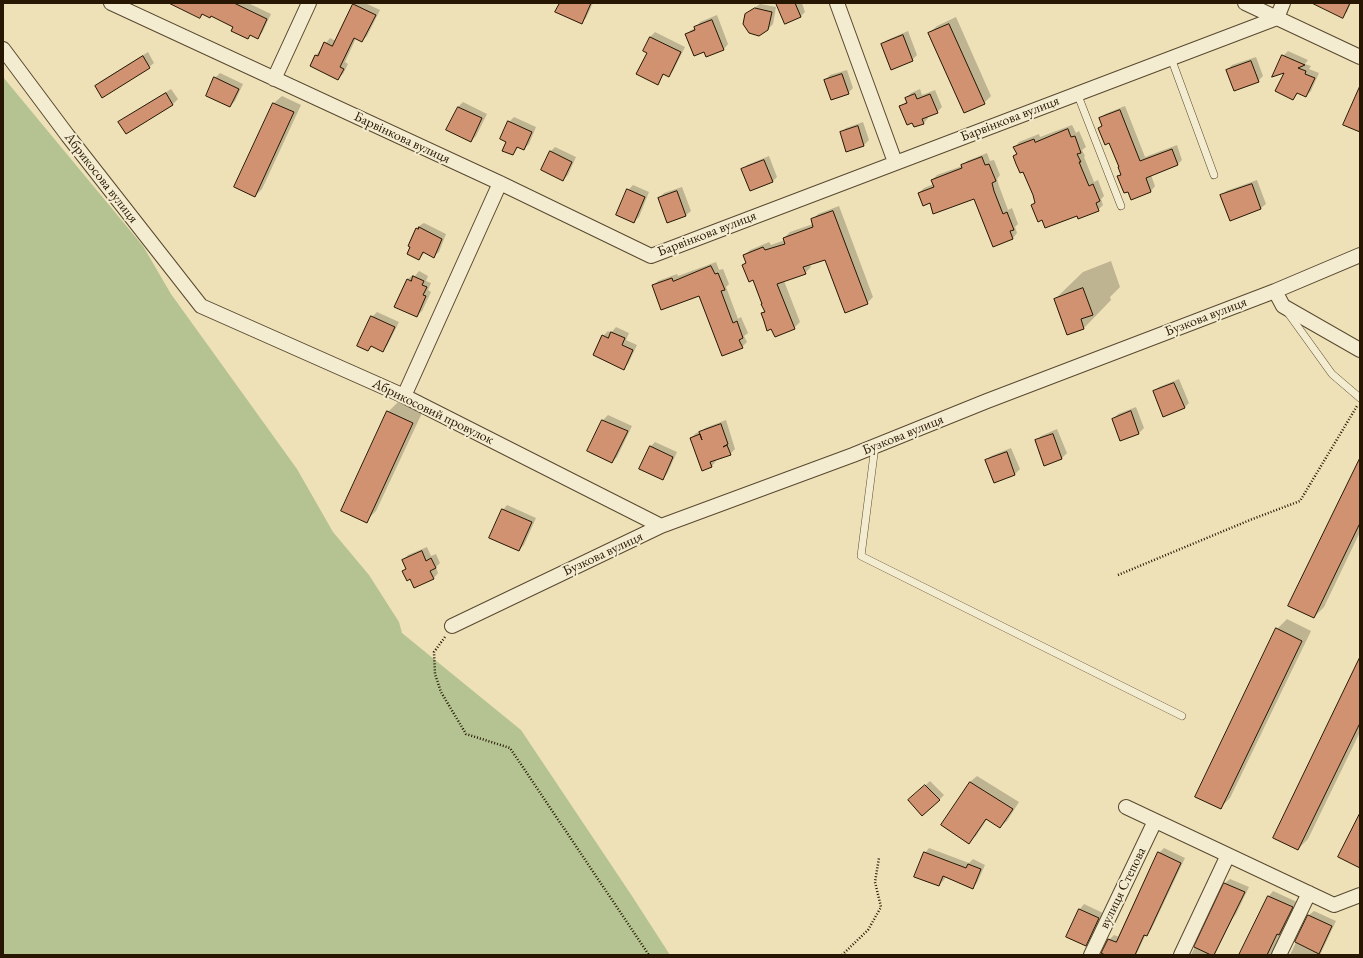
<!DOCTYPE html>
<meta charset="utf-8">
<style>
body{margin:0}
#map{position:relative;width:1363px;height:958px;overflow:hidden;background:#eee1b7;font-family:"EB Garamond",serif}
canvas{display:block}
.frame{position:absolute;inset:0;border:4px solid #261602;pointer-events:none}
</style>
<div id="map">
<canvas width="1363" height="958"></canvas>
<div class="frame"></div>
</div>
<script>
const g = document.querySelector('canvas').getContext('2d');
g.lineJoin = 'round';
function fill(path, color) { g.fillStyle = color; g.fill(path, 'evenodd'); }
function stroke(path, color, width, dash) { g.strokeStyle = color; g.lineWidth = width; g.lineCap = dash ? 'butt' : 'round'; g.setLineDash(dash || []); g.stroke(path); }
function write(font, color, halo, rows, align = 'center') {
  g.font = font + ' "EB Garamond",serif'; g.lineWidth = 4; g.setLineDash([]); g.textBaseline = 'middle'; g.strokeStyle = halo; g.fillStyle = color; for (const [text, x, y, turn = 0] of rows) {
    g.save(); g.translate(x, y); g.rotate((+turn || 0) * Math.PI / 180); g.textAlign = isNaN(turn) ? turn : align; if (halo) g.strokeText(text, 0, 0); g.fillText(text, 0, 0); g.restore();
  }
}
const green = new Path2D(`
 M3 77 143 246 171 294 297 469 333 532 369 575 399 622 402 633 521 730 632 896 670 955H3Z`);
const shadow = new Path2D(`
 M181 3H248L271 14 262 33 257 38 251 34 248 38 234 27 211 15 203 14 200 17Z
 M355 3H365L380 10 367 36 362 41 356 38 345 62 348 64 343 74 338 78 316 55 330 38 336 41Z
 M557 3H593L586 18 581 23Z
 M777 3H802L805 12 800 17Z
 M1314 3H1351L1347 12 1342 17Z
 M760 4 776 7 773 24 768 29 746 14Z
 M717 15 728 44 724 49 706 56 705 51 686 35 691 30 696 28 700 22Z
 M956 17 991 96 984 103 929 33 937 26Z
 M908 31 917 55 912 60 882 44 887 40Z
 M655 32 685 47 673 71 669 76 664 74 657 83 648 52 644 50 650 37Z
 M1288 51 1308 60 1305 64 1311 66 1309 69 1319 73 1311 91 1306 96 1298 93 1293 99 1285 71 1283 56Z
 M148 52 154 63 149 67 96 86 101 81Z
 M1256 57 1263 76 1258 81 1227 70 1232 65Z
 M847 70 853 88 848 93 825 80 830 75Z
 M220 73 243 84 235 101 230 106 215 78Z
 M171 89 178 99 173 104 126 133 119 122 124 118Z
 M920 89 922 95 935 90 942 107 937 112 928 116V118L924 123 915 126 901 106 907 101 906 98 911 93Z
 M282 96 301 105 262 189 255 196 235 187 274 103Z
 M463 102 487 114 476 136 471 141 448 129 458 107Z
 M1125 106 1145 157 1177 145 1182 160 1178 164 1151 175 1155 186 1151 191H1128L1118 177 1121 173 1120 166 1110 142 1099 128 1103 125 1100 119 1105 114Z
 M514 117 536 127 529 144 524 149 519 146 513 154 508 142 509 122Z
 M863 122 869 140 864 145 847 150 841 132 846 128Z
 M1072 125 1076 133 1079 131 1086 147 1082 150 1085 156 1084 157 1094 182 1098 180 1104 196 1101 199 1103 205 1098 210 1078 215 1042 219 1032 205 1036 202 1024 170 1014 156 1017 153 1015 147 1019 142 1039 134 1040 137Z
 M555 147 576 157 568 175 563 180 550 152Z
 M987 153 990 161 994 160 1000 175 997 179 999 186 1008 210 1012 208 1018 224 1015 227 1017 233 1013 238 974 197 930 202 919 193 924 188 934 184 932 180 937 175 962 166 967 161Z
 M769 156 777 177 772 182 743 170 747 165Z
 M1257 180 1266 204 1261 208 1230 219 1222 196 1226 191Z
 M633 185 649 192 639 217 634 222 628 190Z
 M682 187 691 211 686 215 668 222 659 198 664 193Z
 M839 206 873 297 867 303 826 258 810 264 811 267 805 273 784 281 800 322 794 328 762 314 765 310 753 279 743 265 747 262 744 256 750 250 769 242 771 245 785 240 784 238 790 232 813 224 812 220 818 214Z
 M424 223 446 234 439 252 434 256 425 252 419 259 411 246H409L417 228 422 224Z
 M1111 261 1120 287 1110 297 1111 300 1084 328 1068 334 1055 299 1083 272Z
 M716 262 719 270 723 269 729 284 726 287 738 319 741 317 748 333 744 336 747 342 742 347 700 295 653 286 658 281 677 274 678 276Z
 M419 271 428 276 426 281 431 283 428 290 431 292 422 311 417 316 396 307 408 279 413 275 415 276Z
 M377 312 399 322 387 346 383 350 372 345 368 350 372 317Z
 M616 327 629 333 626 340 637 345 628 364 623 368 603 336 608 331 611 333Z
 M1179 379 1189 403 1184 408 1154 391 1159 387Z
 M398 402 422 413 376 511 366 521 388 412Z
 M1136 407 1144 428 1139 433 1121 440 1113 419 1118 414Z
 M608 415 632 426 617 457 612 462 589 451 603 420Z
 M726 420 735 449 730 454 716 459V461L712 466 691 438 696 433 702 431 705 428Z
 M1057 429 1067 453 1062 458 1045 465 1036 441 1041 436Z
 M655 442 677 452 667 474 663 478 650 447Z
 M1011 448 1020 469 1015 474 994 482 986 461 991 456Z
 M1360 460V532L1324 607 1314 617Z
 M507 505 536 518 524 545 519 550 503 510Z
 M427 547 431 556 436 554 440 563 436 567 438 573 434 578H411L404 571 407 568 403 560 408 555Z
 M1287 619 1311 631 1230 798 1220 808 1277 629Z
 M1360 665V732L1308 839 1298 849Z
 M977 776 1019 802 1007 821 1000 827 987 819 976 836 969 842 942 824 970 782Z
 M930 781 944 795 939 800 914 796Z
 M929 848 969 863 973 859 985 865 977 883 972 888 946 876 944 880 939 885 925 853Z
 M1164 848 1185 858 1151 930 1146 934 1136 955H1107L1109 940 1114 935 1119 937 1159 853Z
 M1230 879 1249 887 1236 914 1233 918 1214 955H1191L1225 883Z
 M1273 891 1297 902 1276 946 1277 955H1241L1269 896Z
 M1084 904 1103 913 1090 940 1086 945 1067 936 1080 909Z
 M1314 911 1336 921 1320 955H1290L1309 915Z`);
const building = new Path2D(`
 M169 3H234L267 19 258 39 250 35 248 39 231 31 233 27 211 16 210 18 202 14 200 18Z
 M560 3H591L582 24 555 12Z
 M776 3H795L801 17 785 24Z
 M1312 3H1350L1343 18Z
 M353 4 376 15 362 42 354 38 340 67 344 69 338 80 310 66 315 55 318 56 324 42 332 46Z
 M755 8 772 12 768 30 759 36 749 33 743 24 745 14Z
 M712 20 724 50 706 57 704 52 694 56 685 34 695 30 694 27Z
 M949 24 985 104 964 113 928 33Z
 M903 35 913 61 891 70 881 44Z
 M650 37 681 52 669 77 663 74 658 85 636 74 647 53 643 51Z
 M1282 55 1305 65 1298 68 1306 71 1305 74 1315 78 1306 97 1297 93 1293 100 1275 91 1284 73 1272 77Z
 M143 56 150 68 102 98 95 86Z
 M1251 61 1259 82 1234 91 1226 70Z
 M842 74 849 94 831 100 824 80Z
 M214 77 239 89 230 107 206 96Z
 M1360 86V132L1343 125Z
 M166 93 173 105 126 134 118 122Z
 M915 94 917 99 930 94 938 113 922 119 924 124 914 127 912 123 907 125 899 106 907 103 905 98Z
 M273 103 294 112 255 197 234 187Z
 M458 107 482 118 471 142 446 130Z
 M1120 110 1140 161 1172 149 1178 165 1146 178 1151 192 1131 200 1128 192 1124 193 1117 176 1121 175 1118 167H1119L1109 143 1105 145 1098 128 1102 126 1099 118Z
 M508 121 532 132 524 150 517 147 513 155 502 151 506 142 500 139Z
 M858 126 864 146 846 152 840 132Z
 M1068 129 1071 137 1075 136 1081 153 1077 154 1081 162H1079L1089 186 1093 184 1100 201 1096 203 1099 211 1078 219 1077 216 1045 228 1042 220 1038 222 1031 205 1035 203 1033 195 1023 172 1020 173 1016 164 1013 156 1017 154 1013 147 1034 139 1035 142Z
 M550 151 572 162 563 181 541 170Z
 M982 157 985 165 989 164 996 181 992 183 994 191 1003 214 1007 212 1014 230 1010 231 1013 239 993 247 974 199 933 214 930 203 923 206 918 193 934 187 931 180 962 168 961 165Z
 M764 160 773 182 750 191 741 169Z
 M1252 184 1261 209 1230 221 1220 195Z
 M627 189 645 197 634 223 616 215Z
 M677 191 686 216 667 223 658 198Z
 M833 211 868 304 845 313 825 260 803 267 806 274 777 284 795 329 775 337 771 329 767 331 764 321 761 313 765 312 761 304H762L753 280 749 282 742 265 746 263 743 255 763 247 765 250 785 244 783 238 813 227 811 219Z
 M419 227 442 239 434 258 423 252 419 260 407 254 410 247 408 246 416 228 418 229Z
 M711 266 715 274 718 273 725 290 721 291 733 323 737 321 743 338 739 340 743 348 722 356 699 296 661 310 652 285 672 278 673 281Z
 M413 276 424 281 422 285 427 287 423 295 426 296 417 317 394 307 407 279 411 281Z
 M1083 288 1093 315 1081 319 1084 329 1067 335 1054 299Z
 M371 316 395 327 383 352 371 346 368 351 357 346Z
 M611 332 625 338 622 345 633 350 624 370 593 355 602 335 608 338Z
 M1174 383 1185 408 1163 417 1153 391Z
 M387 411 413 423 367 523 341 511Z
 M1131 411 1139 434 1120 441 1112 419Z
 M602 420 628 431 612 463 587 451Z
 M721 424 728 444 723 447 727 445 731 455 710 462 712 467 702 471 690 438 700 434 702 440 699 432Z
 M1053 434 1062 459 1044 466 1035 440Z
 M650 446 673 457 663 480 639 469Z
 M1007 452 1015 475 994 483 985 460Z
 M1360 458V523L1314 618 1288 606Z
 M502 509 532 522 519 551 489 538Z
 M422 551 426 561 431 558 436 568 430 571 434 579 414 588 410 579 407 581 402 571 406 569 402 560Z
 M1276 628 1302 641 1221 809 1195 797Z
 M1360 657V723L1298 850 1273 838Z
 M970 782 1013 809 1000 828 986 819 969 844 941 825Z
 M925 785 940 800 922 816 908 800Z
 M1360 813V868L1338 857Z
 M924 852 966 868 968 864 981 869 973 889 943 876 939 886 914 877Z
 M1158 852 1181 863 1147 936 1144 935 1135 955H1105L1101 953 1108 939 1116 942Z
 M1224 883 1245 892 1214 955H1211L1194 947Z
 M1268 896 1293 907 1279 935 1277 934 1267 955H1239Z
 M1079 909 1099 918 1086 946 1066 937Z
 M1308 915 1332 926 1319 954 1295 942Z`);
const path = new Path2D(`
 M1118 575 1250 520 1300 501 1357 406
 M445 637 434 652 435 674 441 692 466 734 510 748 649 955
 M842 955 868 930 881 907 875 882 879 858`);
const lane = new Path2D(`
 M1171 58 1214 175
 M1077 93 1121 206
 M1288 313 1332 374 1360 398
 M875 446 861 556 1182 716`);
const street = new Path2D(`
 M111 3 500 183 651 256 1277 18 1283 3
 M837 3 895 162
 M1245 3 1360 57
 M3 49 68 136 201 306 404 396 661 526
 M274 79 309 3
 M1275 291 1283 306 1360 350
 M404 396 500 183
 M452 626 661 526 853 455 987 401 1275 291 1360 255
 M1126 807 1334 905 1360 895
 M1091 955 1155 821
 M1181 955 1228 855
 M1279 955 1309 893`);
const streetNames = [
 ["Барвінкова вулиця",1010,119,-21],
 ["Барвінкова вулиця",402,138,25],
 ["Абрикосова вулиця",101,178,52],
 ["Барвінкова вулиця",707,234,-21],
 ["Бузкова вулиця",1206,317,-21],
 ["Абрикосовий провулок",433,412,26],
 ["Бузкова вулиця",903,435,-22],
 ["Бузкова вулиця",603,554,-25],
 ["вулиця Степова",1123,888,-64]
];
fill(green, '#b5c392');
fill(shadow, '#0003');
fill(building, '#d09271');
stroke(building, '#261602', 1);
stroke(lane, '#58492f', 8);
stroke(street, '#58492f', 16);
stroke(path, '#261602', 2.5, [1, 2]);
stroke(lane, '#f4ecd0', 7);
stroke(street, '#f4ecd0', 14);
write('14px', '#261602', '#f4ecd0', streetNames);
</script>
